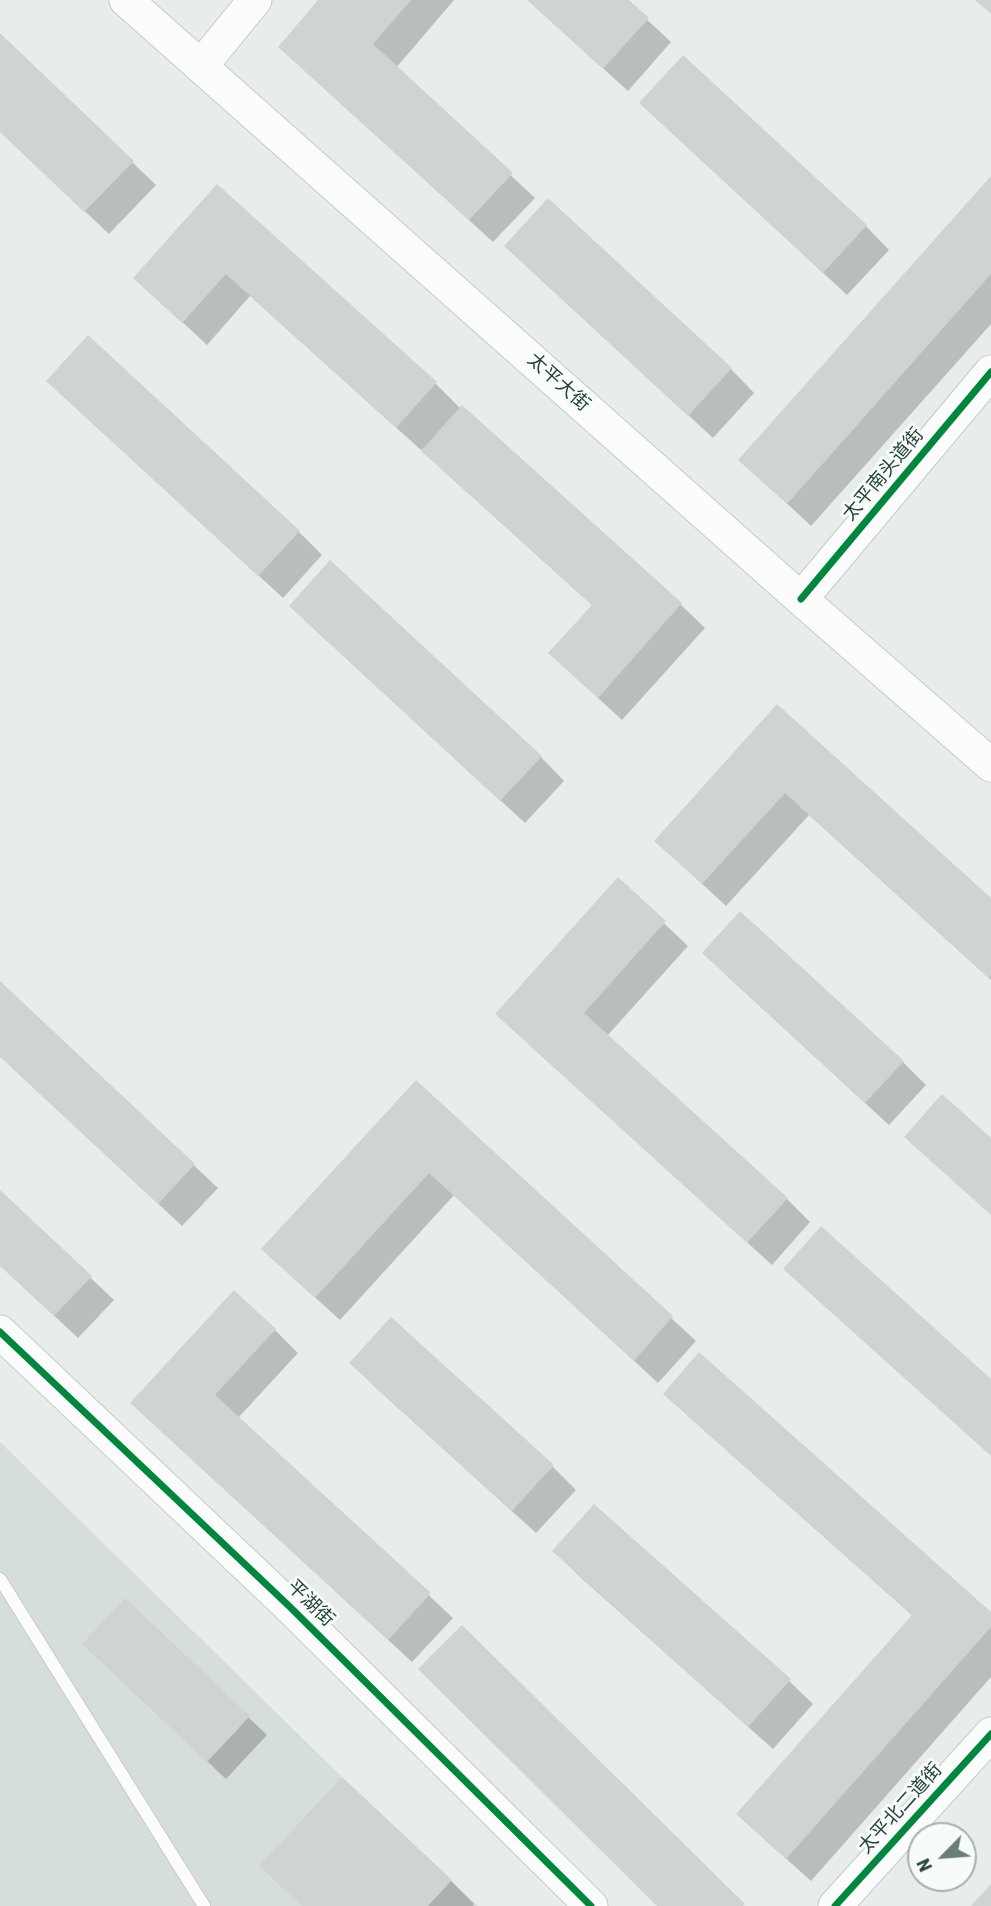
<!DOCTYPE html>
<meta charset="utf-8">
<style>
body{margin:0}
#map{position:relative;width:991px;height:1906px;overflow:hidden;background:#e8edeb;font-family:"Roboto Condensed",sans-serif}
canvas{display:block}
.north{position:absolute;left:907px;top:1822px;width:70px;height:70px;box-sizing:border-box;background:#f7fbf9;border:2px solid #a3b1ad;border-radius:50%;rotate:245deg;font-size:19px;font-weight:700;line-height:28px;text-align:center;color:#24423a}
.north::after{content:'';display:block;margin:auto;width:24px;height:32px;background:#697e78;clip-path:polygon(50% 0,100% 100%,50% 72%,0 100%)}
</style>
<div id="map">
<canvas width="991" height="1906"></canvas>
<div class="north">N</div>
</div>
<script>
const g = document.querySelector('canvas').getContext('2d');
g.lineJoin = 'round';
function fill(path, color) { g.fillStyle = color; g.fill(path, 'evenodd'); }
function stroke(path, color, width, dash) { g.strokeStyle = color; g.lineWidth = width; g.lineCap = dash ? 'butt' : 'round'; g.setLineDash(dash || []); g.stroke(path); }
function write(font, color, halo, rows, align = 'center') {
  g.font = font + ' "Roboto Condensed","Noto Sans SC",sans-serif'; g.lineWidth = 6; g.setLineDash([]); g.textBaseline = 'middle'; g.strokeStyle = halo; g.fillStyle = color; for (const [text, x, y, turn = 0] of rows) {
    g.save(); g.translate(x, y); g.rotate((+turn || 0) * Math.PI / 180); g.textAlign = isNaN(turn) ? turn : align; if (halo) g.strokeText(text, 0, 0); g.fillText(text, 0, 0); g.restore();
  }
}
const built = new Path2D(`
 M0 1442 342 1777 478 1906H0Z`);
const shadow = new Path2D(`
 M321 0H454L396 68 535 198 493 242 304 70Z
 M528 0H626L671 42 628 91Z
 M0 36 156 185 109 234 0 131Z
 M665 126 866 226 889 250 847 295Z
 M991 179V324L811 526 741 460Z
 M217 186 436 384 461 409 462 408 681 605 705 628 622 720 574 676 593 606 447 474 422 449 421 450 250 296 207 345 135 278Z
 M530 269 731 369 754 393 713 438Z
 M72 404 299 532 322 555 283 598Z
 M314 629 541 757 564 781 525 823Z
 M777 706 991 900V980L809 815 726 906 656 841Z
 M618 880 688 946 607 1036 787 1199 810 1222 772 1265 521 1037 497 1014Z
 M727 976 903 1062 926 1085 889 1125Z
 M0 984 218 1188 182 1226 0 1056Z
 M416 1082 696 1341 658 1383 454 1195 340 1320 287 1272Z
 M0 1192 114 1300 78 1338 0 1265Z
 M275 1330 298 1353 238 1418 453 1618 412 1662 132 1403Z
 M351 1363 552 1466 576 1490 536 1533 375 1387Z
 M665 1394 991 1614V1677L811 1881 762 1837 913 1616 689 1417Z
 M554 1551 789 1681 813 1704 773 1749 578 1575Z
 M126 1601 267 1735 226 1779 102 1662Z
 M451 1881 474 1904 473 1906H303Z`);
const building = new Path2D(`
 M318 0H411L373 44 513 173 469 220 278 47Z
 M527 0H629L649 18 603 69Z
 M975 0H991V14Z
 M0 33 134 161 84 212 0 132Z
 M683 55 867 225 823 273 639 103Z
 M991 176V274L787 504 738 460Z
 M217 184 437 382 396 428 226 274 182 323 133 278Z
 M548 198 732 368 688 416 504 246Z
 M88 335 300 531 258 576 46 381Z
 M462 405 682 603 598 698 548 653 592 605 421 451Z
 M330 560 542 756 500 801 289 606Z
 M777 704 991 898V975L989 978 785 793 702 884 654 841Z
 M618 877 666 921 584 1013 788 1198 747 1243 495 1014Z
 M740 911 904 1061 865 1103 702 953Z
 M0 981 195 1164 158 1204 0 1057Z
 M416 1080 673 1316 634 1361 429 1173 315 1298 261 1249Z
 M942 1094 991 1138V1215L904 1137Z
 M0 1190 92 1276 54 1316 0 1266Z
 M821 1226 991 1379V1456L783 1269Z
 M234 1290 276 1329 215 1395 431 1593 388 1640 130 1403Z
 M391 1317 554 1465 512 1511 349 1363Z
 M699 1352 991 1612V1627L786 1859 736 1814 912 1615 663 1394Z
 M594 1504 791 1679 748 1727 552 1551Z
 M125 1598 250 1716 207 1762 82 1644Z
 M462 1625 745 1904 743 1906H657L418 1669Z
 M342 1777 452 1880 428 1906H302L259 1866Z
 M991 1884V1906H971Z`);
const lane = new Path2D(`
 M0 1579 204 1906`);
const secondary = new Path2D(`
 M126 0 801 599 991 765
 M201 66 255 0
 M801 599 991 372
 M0 1332 289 1606 591 1906
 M835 1906 991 1734`);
const cycleway = new Path2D(`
 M801 599 991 372
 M0 1332 289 1606 591 1906
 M835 1906 991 1734`);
const streetNames = [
 ["太平大街",558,383,42],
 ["太平南头道街",884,475,-50],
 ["平湖街",310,1604,44],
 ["太平北二道街",901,1809,-48]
];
fill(built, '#d6dedb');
fill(shadow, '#0003');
fill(building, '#cfd4d2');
stroke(lane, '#c5cac8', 14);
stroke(secondary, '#c3cbc8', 35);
stroke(lane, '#fcfcfc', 12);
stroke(secondary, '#fcfcfc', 33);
stroke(cycleway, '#00873e', 7);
write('19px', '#24423a', '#f7fbf9', streetNames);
</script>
